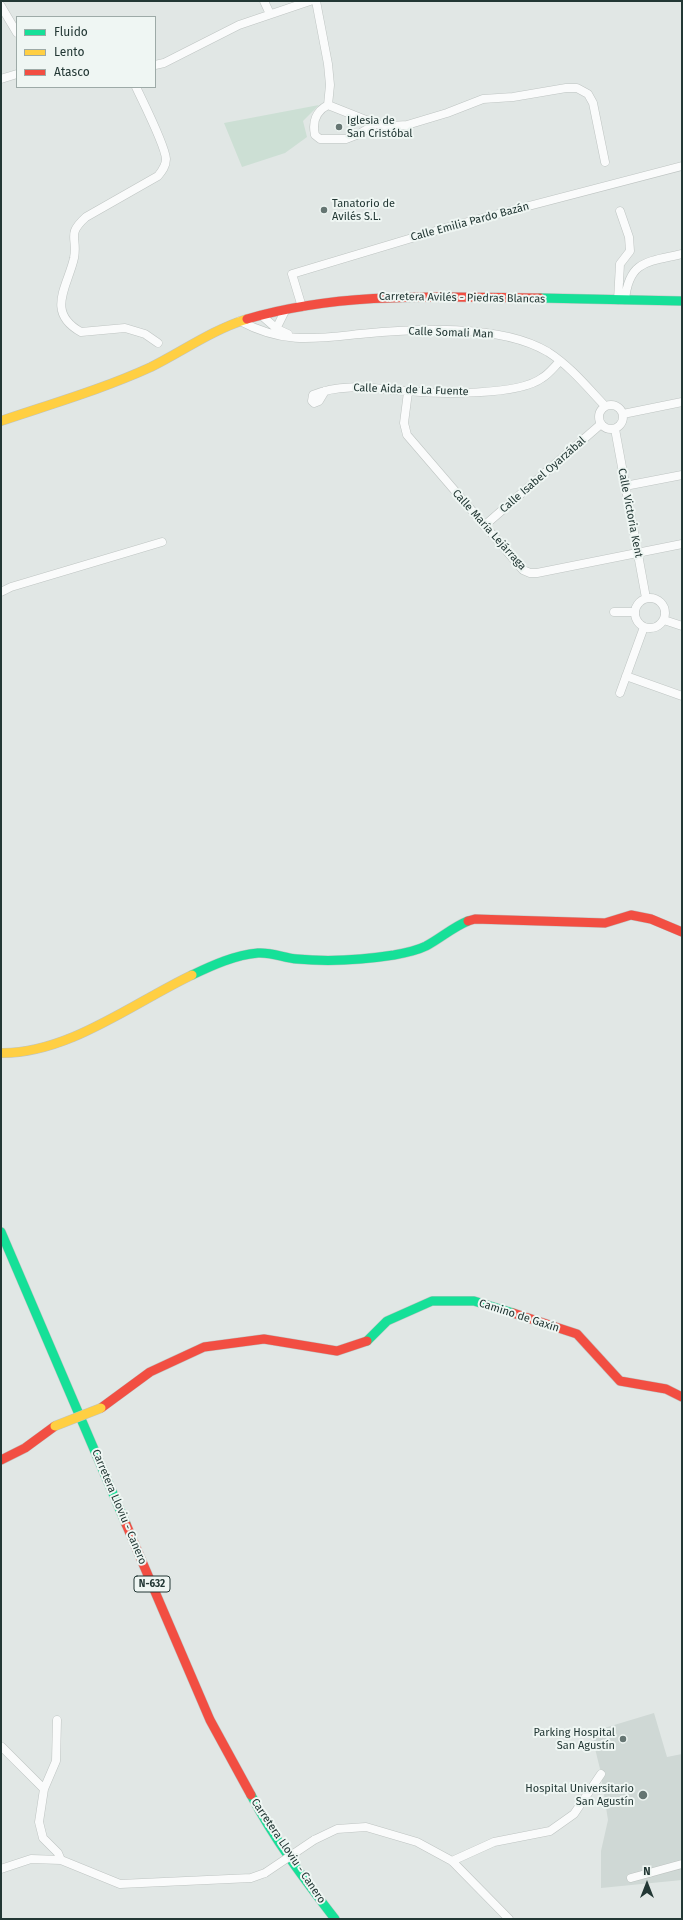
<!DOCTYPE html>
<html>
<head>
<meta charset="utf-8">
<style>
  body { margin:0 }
  #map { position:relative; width:683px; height:1920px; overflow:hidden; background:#e1e7e5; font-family:"Fira Sans",sans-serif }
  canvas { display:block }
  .frame { position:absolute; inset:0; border:2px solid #223734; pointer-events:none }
  .legend { position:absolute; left:16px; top:16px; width:140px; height:72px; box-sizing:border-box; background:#eff6f3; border:1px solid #9daaa7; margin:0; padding:5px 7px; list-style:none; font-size:12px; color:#223734 }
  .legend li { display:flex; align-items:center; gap:8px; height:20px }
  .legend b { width:20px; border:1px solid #9daaa7 }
  .north { position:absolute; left:627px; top:1864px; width:40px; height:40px; -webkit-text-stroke:3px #eff6f3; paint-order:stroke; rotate:0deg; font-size:11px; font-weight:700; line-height:16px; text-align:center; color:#223734 }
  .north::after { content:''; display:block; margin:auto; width:14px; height:18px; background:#223734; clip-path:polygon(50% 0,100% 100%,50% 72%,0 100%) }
</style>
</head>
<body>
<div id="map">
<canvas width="683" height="1920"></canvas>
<div class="frame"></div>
<ul class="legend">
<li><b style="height:5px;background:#16e098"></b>Fluido</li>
<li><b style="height:5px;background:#ffcf43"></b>Lento</li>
<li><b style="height:5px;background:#f24e42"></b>Atasco</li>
</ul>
<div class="north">N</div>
</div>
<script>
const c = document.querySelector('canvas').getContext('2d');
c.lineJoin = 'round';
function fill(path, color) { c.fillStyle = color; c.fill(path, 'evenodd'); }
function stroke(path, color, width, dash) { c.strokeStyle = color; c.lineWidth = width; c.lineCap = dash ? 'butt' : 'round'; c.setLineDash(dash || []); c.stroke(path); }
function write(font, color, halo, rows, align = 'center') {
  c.font = font + ' "Fira Sans",sans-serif'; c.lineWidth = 4; c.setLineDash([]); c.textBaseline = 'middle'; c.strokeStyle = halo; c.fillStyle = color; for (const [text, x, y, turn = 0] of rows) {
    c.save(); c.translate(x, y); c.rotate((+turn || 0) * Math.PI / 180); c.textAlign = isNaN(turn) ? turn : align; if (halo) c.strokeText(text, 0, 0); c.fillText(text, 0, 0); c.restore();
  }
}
const built = new Path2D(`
  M654,1713l13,44 15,-3v126l-81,8v-37l7,-31 -8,-51 -9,-37z`);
const green = new Path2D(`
  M319,105l-16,16 4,16 -22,16 -43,14 -18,-44z`);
const street = new Path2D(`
  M264,1l6,13
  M316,1l12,63 2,21 -2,20c-12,6 -16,17 -13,30l5,4h26l13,-5 17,-10 15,2 16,-1 40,-12 36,-14 30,-2 53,-9h11l11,6 5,9 12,59
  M1,6l16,27
  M155,65l9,-2 75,-38 71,-24
  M1,79l16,-5
  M136,87c7,15 29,58 30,72 0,7 -4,12 -8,17l-72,41c-20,18 -8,20 -12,41 -6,28 -29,54 7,74l44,-4 20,6 13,9
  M328,105l48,19
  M618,300l2,-36 10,-13 -1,-14 -9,-26
  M625,300c4,-40 23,-38 57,-46
  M302,307l-10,-33 160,-48 230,-60
  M261,315l16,14 11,5
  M240,321c43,23 73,18 120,13 55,-5 139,-11 188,18 22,14 39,35 57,54
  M274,333l11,-22
  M325,391l-6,10 -5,2 -2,-2 1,-6c30,-13 63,-6 94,-4 30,3 111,5 135,-13 7,-4 12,-11 18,-17
  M408,392l-4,31 3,12 116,135 7,3h7l145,-29
  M599 417a12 12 0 1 1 24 0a12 12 0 1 1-24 0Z
  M623,414l59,-12
  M615,429l31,169
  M625,486l57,-11
  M484,526l117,-102
  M1,592l10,-5 151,-45
  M635 613a15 15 0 1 1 30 0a15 15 0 1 1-30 0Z
  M614,612h21
  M664,620l18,6
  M626,676l56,20
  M620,693l24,-66
  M57,1720l-1,41 -12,28 -5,33 4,16 15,15 3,7
  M2,1747l42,42
  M314,1840l23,-11 29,-2 51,15 35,19 57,58
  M452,1861l42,-19 56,-11 24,-17 27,-40
  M1,1869l30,-10 30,1 59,24 131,-6 14,-5
  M631,1878l51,-14`);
const fast = new Path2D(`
  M540,298l142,3
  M192,975c21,-10 43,-20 66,-22 14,-1 26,5 39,6 33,3 65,1 97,-4 11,-2 22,-4 32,-9 15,-8 27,-19 42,-25
  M1,1232l125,292
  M367,1341l20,-20 45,-20h42l39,12
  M251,1795c23,44 53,84 84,124`);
const slow = new Path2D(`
  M1,421c50,-17 102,-32 150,-54 32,-16 61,-37 96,-48
  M1,1053c67,1 132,-50 191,-78`);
const jam = new Path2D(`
  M247,319c96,-28 194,-22 293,-21
  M468,921l7,-2 130,4 26,-8 20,4 31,13
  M513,1313l64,21 43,47 46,8 16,8
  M101,1408l49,-36 54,-25 60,-8 73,12 30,-10
  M1,1460l24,-12 30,-22
  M126,1524l84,196 41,75`);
const streetBridge = new Path2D(`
  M265,1873l49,-33`);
const slowBridge = new Path2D(`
  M55,1426l46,-18`);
const markers = [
  [339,127,4,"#657572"],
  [324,210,4,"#657572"],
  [623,1739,4,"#657572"],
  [643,1795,5,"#657572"]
];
const shields = [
  [152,1584,36]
];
const shieldNames = [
  ["N-632",152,1584]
];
const poiNames = [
  ["Iglesia de",347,121],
  ["San Cristóbal",347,134],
  ["Tanatorio de",332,204],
  ["Avilés S.L.",332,217],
  ["Parking Hospital",615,1733,"right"],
  ["San Agustín",615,1746,"right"],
  ["Hospital Universitario",634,1789,"right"],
  ["San Agustín",634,1802,"right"]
];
const streetNames = [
  ["Calle Emilia Pardo Bazán",470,222,-15],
  ["Carretera Avilés - Piedras Blancas",462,298,1],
  ["Calle Somali Man",451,333,2],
  ["Calle Aida de La Fuente",411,390,2],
  ["Calle Isabel Oyarzábal",543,475,-41],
  ["Calle Victoria Kent",630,513,79],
  ["Calle María Lejárraga",489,530,48],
  ["Camino de Gaxín",519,1316,18],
  ["Carretera Lloviu - Canero",119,1507,67],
  ["Carretera Lloviu - Canero",288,1851,56]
];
fill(built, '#cfd8d5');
fill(green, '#ccdfd4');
stroke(street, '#bec4c2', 9);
stroke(fast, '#bec4c2', 10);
stroke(slow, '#bec4c2', 10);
stroke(jam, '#bec4c2', 10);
stroke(street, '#fafbfb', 8);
stroke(fast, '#16e098', 9);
stroke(slow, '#ffcf43', 9);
stroke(jam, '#f24e42', 9);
stroke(streetBridge, '#bec4c2', 9, []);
stroke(slowBridge, '#bec4c2', 10, []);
stroke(streetBridge, '#fafbfb', 8);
stroke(slowBridge, '#ffcf43', 9);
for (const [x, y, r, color] of markers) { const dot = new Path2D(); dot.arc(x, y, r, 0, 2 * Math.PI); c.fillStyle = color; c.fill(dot); stroke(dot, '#eff6f3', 1.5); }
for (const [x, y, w] of shields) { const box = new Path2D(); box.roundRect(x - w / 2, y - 8, w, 16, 3); c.fillStyle = '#eff6f3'; c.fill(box); stroke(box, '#223734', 1); }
write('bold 10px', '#223734', null, shieldNames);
write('11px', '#223734', '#eff6f3', poiNames, 'left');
write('11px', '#223734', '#eff6f3', streetNames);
</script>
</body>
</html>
